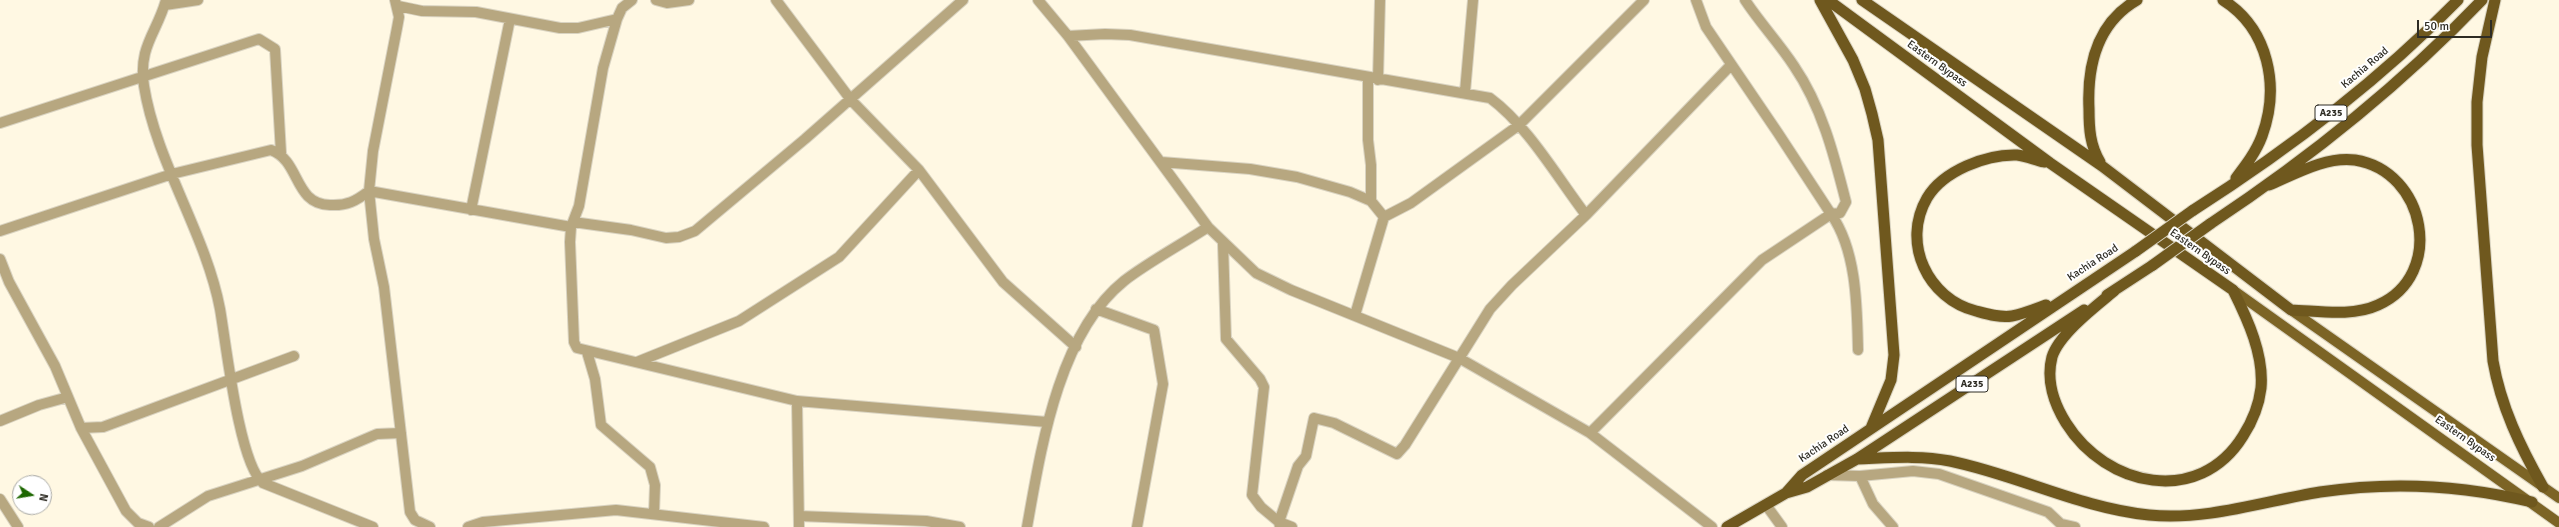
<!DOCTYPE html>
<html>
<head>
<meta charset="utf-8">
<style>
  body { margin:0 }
  #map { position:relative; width:2559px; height:527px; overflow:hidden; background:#fff8e3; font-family:Signika,sans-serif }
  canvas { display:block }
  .north { position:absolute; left:12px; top:475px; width:40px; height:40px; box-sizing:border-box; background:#fff; border:1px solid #ababa7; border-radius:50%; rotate:102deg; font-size:11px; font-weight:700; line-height:16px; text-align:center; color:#2e2c24 }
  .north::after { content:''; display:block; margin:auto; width:14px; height:18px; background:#1d6701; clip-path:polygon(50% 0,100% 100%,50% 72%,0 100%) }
  .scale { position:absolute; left:2417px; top:20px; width:75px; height:18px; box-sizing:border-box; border:2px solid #2e2c24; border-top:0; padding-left:5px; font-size:12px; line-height:14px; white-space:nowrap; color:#2e2c24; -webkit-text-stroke:3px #fff; paint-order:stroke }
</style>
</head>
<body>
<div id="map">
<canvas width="2559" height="527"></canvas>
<div class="north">N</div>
<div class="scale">50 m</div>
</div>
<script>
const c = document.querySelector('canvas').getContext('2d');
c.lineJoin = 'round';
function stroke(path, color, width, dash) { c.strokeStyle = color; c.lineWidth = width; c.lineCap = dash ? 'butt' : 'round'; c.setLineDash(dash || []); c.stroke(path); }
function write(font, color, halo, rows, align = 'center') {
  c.font = font + ' Signika,sans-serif'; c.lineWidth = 4; c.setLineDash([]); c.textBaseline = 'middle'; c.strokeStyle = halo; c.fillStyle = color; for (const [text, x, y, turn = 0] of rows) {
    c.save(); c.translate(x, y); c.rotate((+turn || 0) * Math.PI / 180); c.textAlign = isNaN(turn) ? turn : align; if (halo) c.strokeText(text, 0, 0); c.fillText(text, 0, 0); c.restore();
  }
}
const minor = new Path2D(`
  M166,0c-9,33 -28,46 -22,86 12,76 62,148 76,223 6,34 19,155 43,174l110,44
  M395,0l4,17 -2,11 -24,123 -4,40 5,48 10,48 26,225 5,8 15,7
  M632,0l-10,8 -5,11 -14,49 -24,138 -8,21 -1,15 4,100 3,6 220,53 250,21
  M656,0l11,3 22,-3
  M776,0l75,100 68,70 84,112 73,65
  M1038,0l30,36 140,191 48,46 35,17 168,68 131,75 122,94
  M1696,0l10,27 72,106 53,81 9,-1 6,-11c-12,-47 -24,-95 -52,-136 -15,-23 -34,-43 -49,-66
  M165,5l33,-5
  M398,6l24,5 54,1 84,16h18l39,-9
  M1068,36l37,-2 25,1 360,63c38,28 67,79 96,117
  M1368,78v62l3,25v36
  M1378,80l2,-80
  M1465,92l8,-92
  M0,123l259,-84 16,10 6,104
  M1161,162l89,7 47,8 53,15 21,9 13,16
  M471,210l39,-191
  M573,222l58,8 35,8 13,-1 16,-6 110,-92 158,-139
  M0,231l172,-57 99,-24c30,11 22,54 59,55 17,1 26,-4 39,-14l202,36
  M1223,244l3,95 34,40 4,8 -12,108 9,12 18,15 1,5
  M0,259l9,23 46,84 26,62 45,83 12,12 11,4
  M1096,309l58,21 9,54 -26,143
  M1355,315l29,-98 27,-14 108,-78 125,-125
  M587,352l8,27 6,46 49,42 5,18 -1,29
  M637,362l102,-41 100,-64 80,-87
  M797,401l2,126
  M0,421l39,-16 29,-8
  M81,428l22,-1 19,-7 172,-64
  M1590,433l172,-173 69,-46c26,37 26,93 27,136
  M1827,475l33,1 53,-5 26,3 109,38 16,15
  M1860,476l13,28 20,23
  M0,499l18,28
  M1766,505l16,22
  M799,516l127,5 34,6
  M2062,524l13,3
  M159,527l49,-31 94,-30 75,-32 24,-1
  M468,527l15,-5 133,-12 148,17
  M1027,527c14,-78 31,-193 97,-246 23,-18 58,-37 84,-54
  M1292,527l-13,-5 19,-56 8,-10 8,-38 20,5 63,31 8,-9 85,-136 22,-24 74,-70 144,-149`);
const primary = new Path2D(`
  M2233,290l326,233
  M2291,310l268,188`);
const trunk = new Path2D(`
  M1820,0l33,60 12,29 7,25 6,26 16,215 -3,25 -20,48
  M1828,0l222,163 183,127c15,30 31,65 28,98 -2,17 -9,34 -18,48 -44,71 -137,51 -177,-13 -12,-19 -20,-43 -14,-66 7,-23 44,-51 62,-66
  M1862,0l240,166 189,144c28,1 61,7 87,-5 68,-30 48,-134 -23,-145 -29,-4 -60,14 -86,25
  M2223,0c46,29 57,87 39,136 -6,16 -16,29 -26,42
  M2495,0l-13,57 -5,45v43l16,216c8,46 27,85 50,126
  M2044,162c-9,-2 -18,-6 -27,-7 -31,-1 -74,16 -90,43 -26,45 1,101 49,113 11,3 24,7 36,5 11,-2 23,-7 34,-11
  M2100,162c-10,-17 -11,-33 -11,-53 -2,-43 8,-86 48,-109
  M2192,211c96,-61 187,-130 266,-211
  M2210,224c98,-65 191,-139 272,-224
  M2107,295l46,-30
  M1857,459c31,-1 62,-4 93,2 68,14 130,47 199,54 57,6 116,-14 171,-23 72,-11 142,-7 212,10
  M1786,493l21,-6 50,-28 227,-149
  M1727,527l59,-34 16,-18 334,-224`);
const trunkBridge = new Path2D(`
  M2136,251l56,-40
  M2153,265l57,-41`);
const shields = [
  [2331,113,32],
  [1972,384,32]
];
const shieldNames = [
  ["A235",2331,113],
  ["A235",1972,384]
];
const streetNames = [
  ["Eastern Bypass",1937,64,36],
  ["Kachia Road",2365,68,-40],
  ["Eastern Bypass",2200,252,35],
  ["Kachia Road",2093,263,-33],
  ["Eastern Bypass",2465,439,35],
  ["Kachia Road",1824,444,-34]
];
stroke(minor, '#d9d3c1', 12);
stroke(primary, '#d9d3c1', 12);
stroke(trunk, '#d9d3c1', 13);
stroke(minor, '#b7a780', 10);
stroke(primary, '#7c6425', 10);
stroke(trunk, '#6f581e', 11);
stroke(trunkBridge, '#d9d3c1', 13, []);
stroke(trunkBridge, '#6f581e', 11);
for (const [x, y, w] of shields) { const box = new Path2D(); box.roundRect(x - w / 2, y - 8, w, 16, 3); c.fillStyle = '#fff'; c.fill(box); stroke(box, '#2e2c24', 1); }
write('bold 10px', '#2e2c24', null, shieldNames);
write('11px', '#2e2c24', '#fff', streetNames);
</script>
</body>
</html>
